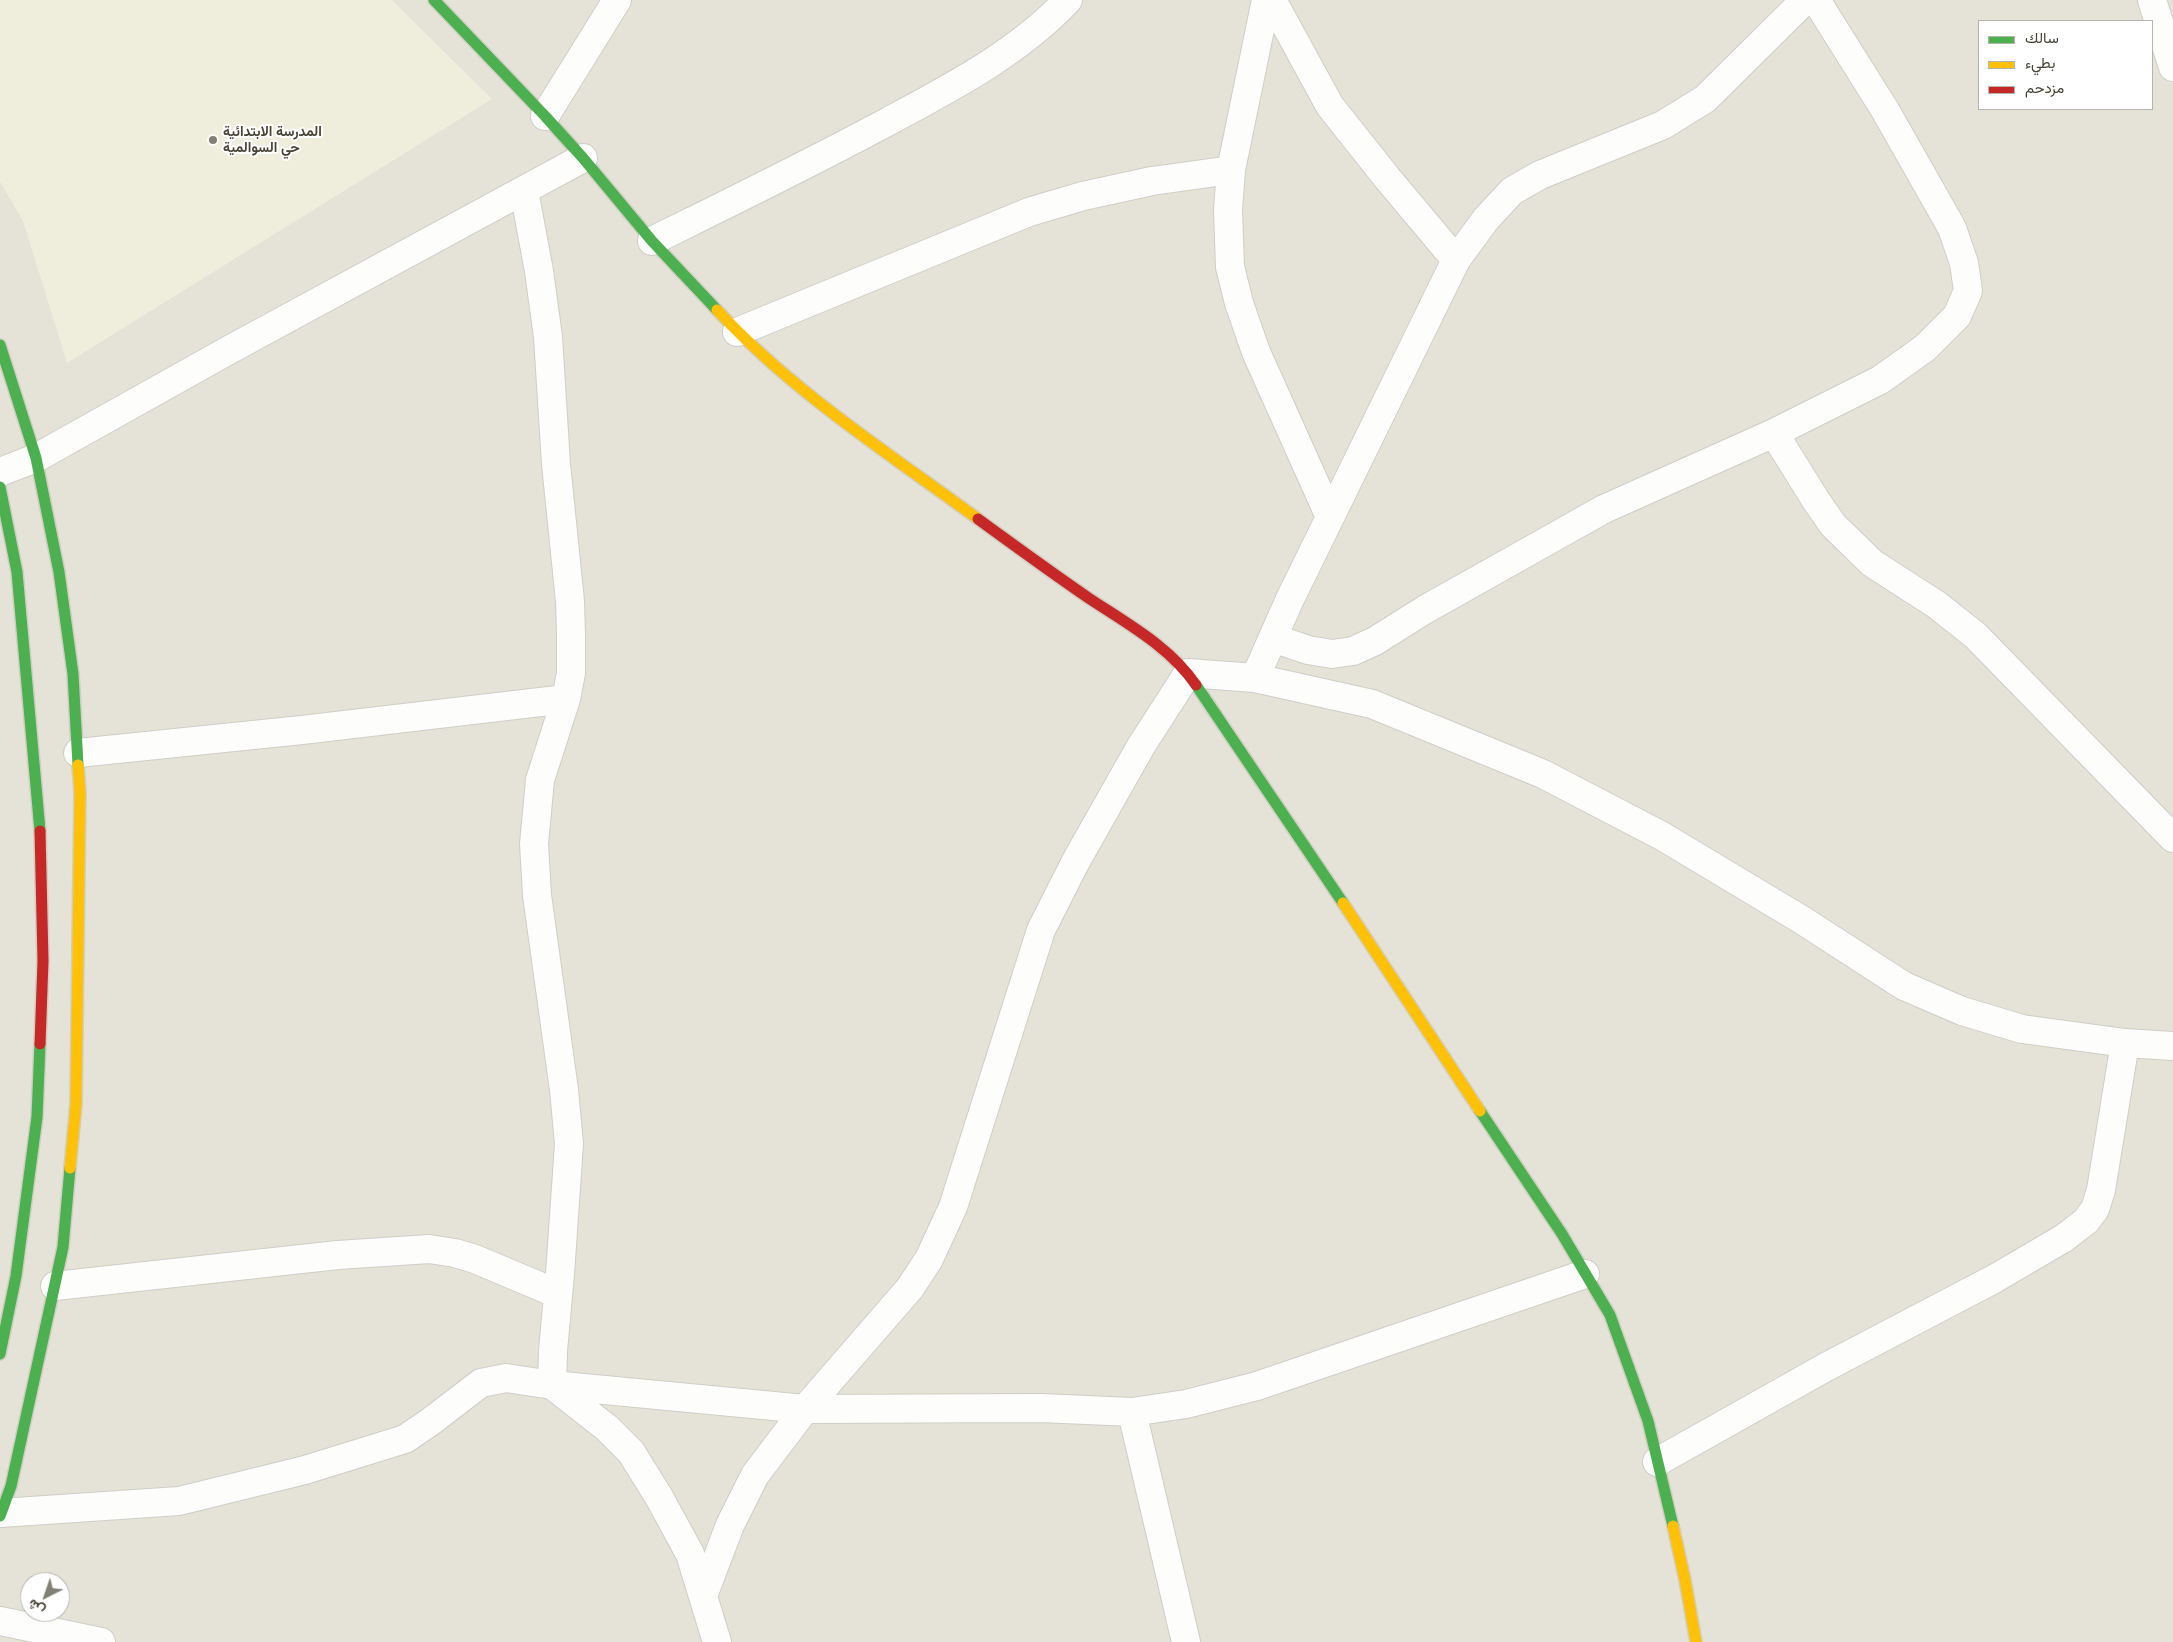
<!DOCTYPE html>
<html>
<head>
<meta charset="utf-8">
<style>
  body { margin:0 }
  #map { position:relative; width:2173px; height:1642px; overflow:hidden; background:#f0f0ea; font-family:"PT Sans",Vazirmatn,sans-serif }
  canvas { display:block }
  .legend { position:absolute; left:1978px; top:20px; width:175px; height:90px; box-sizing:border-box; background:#fff; border:1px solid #b5b4ae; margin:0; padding:6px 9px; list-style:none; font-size:15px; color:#474335 }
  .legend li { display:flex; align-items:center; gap:10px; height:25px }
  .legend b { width:25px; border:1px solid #b5b4ae }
  .north { position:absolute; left:20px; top:1572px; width:50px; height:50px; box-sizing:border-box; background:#fff; border:1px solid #b5b4ae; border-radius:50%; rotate:221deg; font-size:14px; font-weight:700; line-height:20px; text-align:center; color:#474335 }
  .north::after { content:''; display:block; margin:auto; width:18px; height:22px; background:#828074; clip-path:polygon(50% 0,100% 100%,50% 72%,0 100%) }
</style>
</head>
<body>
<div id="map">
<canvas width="2173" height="1642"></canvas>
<ul class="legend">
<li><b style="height:6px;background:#4caf50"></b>سالك</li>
<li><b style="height:6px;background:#ffc107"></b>بطيء</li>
<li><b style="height:6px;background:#c62828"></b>مزدحم</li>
</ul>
<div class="north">ش</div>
</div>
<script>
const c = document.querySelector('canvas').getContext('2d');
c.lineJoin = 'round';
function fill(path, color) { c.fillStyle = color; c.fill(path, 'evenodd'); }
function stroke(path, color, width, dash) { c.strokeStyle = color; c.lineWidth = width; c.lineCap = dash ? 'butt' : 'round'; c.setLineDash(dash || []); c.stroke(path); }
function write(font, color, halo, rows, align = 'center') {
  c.font = font + ' "PT Sans",Vazirmatn,sans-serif'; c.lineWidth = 4; c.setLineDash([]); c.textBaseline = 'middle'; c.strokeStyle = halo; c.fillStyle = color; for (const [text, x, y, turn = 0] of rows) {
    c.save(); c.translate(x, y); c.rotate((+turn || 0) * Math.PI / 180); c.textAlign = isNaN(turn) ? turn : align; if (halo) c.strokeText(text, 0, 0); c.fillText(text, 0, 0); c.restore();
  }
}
const residential = new Path2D(`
  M0,0h2173v1642h-2173zM1979,21h173v88h-173zM30,1582h30v30h-30z`);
const education = new Path2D(`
  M0,0h392l100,99 -425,264 -44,-142 -23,-39z`);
const street = new Path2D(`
  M1266,0l-35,170 -3,40 2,57 9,36 17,49 74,165
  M1272,0l58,106 58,73 68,81
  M1816,0l69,110 67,118 12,35 4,28 -11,25 -32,32 -45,32 -106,53 41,66 18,26 39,38 65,42 39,31 197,202
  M2152,0l21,67
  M545,116l72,-116
  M524,191l15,80 9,66 8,127 14,137 1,34v38l-5,26 -26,81 -6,64 3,51 27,195 5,54 -9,130 -7,77 -1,34
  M652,241c79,-39 159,-78 237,-120 63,-34 129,-68 179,-121
  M737,332l292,-120 54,-16 69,-15 79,-11
  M0,472l36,-14 193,-108 354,-192
  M1273,638l35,12 24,4 21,-3 22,-10 51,-32 178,-100 170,-76
  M1255,678l35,-79 166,-339 30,-41 26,-28 28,-16 123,-50 42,-26 100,-99
  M78,753l224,-23 264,-31
  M55,1286l283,-31 91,-6 26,4 20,6 83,35
  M552,1385l55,43 24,24 28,45 31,57 27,88
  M1132,1412l54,230
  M1657,1462l169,-95 168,-88 70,-41 22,-17 9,-12 6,-19 24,-147
  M1,1513l178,-12 126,-31 100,-31 25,-17 51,-39 25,-5 46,7 253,24 236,-1 91,4 54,-8 71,-18 328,-112
  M703,1596l27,-71 25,-50 50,-66 105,-121 19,-29 24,-52 88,-277 35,-69 65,-115 47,-73 67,5 117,26 171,70 119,62 140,84 102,66 58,25 60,18 103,14 48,3
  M0,1621l101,21`);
const fast = new Path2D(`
  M434,0l111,116 38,42 69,83 65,69
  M0,345l36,113 23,114 14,102 5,91
  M0,487l17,85 23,259
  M1196,685l147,218
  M1480,1111l82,123 48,81 38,106 25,105
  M0,1354l16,-78 21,-159 3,-73
  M0,1516l11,-30 52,-239 7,-79`);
const slow = new Path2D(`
  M717,310c76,82 171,143 261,209
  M1343,903l137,208
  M70,1168l6,-64 4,-312 -2,-27
  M1673,1526l12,54 11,62`);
const jam = new Path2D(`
  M978,519c37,27 74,54 112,80 38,25 80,48 106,86
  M40,831l3,130 -3,83`);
const markers = [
  [213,140,5,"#828074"]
];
const poiNames = [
  ["المدرسة الابتدائية",223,132],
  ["حي السوالمية",223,148]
];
fill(residential, '#e5e3d7');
fill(education, '#efeddc');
stroke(street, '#cfcec7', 30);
stroke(fast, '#d0cec0', 14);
stroke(slow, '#d0cec0', 14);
stroke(jam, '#d0cec0', 14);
stroke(street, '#fdfdfc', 28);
stroke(fast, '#4caf50', 11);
stroke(slow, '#ffc107', 11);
stroke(jam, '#c62828', 11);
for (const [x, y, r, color] of markers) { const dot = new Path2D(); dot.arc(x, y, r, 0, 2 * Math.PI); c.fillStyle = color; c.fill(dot); stroke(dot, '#fff', 2); }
write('bold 14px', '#474335', '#fff', poiNames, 'left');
</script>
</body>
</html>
